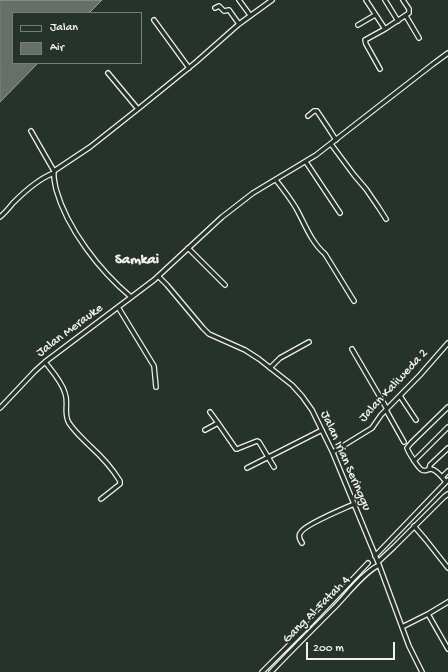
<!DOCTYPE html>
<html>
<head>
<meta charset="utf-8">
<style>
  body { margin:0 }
  #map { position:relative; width:448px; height:672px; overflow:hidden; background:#26332d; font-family:"Gochi Hand",sans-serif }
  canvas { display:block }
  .legend { position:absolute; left:12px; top:12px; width:130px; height:52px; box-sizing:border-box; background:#26332d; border:1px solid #787f78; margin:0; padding:5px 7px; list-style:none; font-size:12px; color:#f4f1e8 }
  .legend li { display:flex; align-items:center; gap:8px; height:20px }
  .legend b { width:20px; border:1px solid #787f78 }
  .scale { position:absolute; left:306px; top:642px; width:89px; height:18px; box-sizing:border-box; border:2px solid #f4f1e8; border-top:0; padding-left:5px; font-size:12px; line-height:14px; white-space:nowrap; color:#f4f1e8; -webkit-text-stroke:3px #26332d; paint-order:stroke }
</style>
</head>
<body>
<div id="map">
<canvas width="448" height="672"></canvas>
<ul class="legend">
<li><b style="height:5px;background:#26332d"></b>Jalan</li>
<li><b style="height:11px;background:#676f68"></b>Air</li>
</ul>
<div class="scale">200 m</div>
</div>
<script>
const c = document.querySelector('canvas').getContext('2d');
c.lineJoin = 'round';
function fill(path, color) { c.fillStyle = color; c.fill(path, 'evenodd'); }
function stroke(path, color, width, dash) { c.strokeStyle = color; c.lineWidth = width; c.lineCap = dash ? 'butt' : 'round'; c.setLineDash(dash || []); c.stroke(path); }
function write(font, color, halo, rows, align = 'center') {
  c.font = font + ' "Gochi Hand",sans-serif'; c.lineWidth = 3.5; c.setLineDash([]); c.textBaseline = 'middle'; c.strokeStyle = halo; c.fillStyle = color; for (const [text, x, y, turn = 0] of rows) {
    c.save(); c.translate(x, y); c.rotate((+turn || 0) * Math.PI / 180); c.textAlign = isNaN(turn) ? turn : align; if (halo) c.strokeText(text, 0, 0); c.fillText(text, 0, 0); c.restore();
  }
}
const water = new Path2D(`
  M0,0h102l-13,13h-76v50h25l-38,39z`);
const minor = new Path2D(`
  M239,0l11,15
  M366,0l19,29
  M385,0l13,21
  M215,8l4,-2 5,5 5,-1 10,14
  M406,16l13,22
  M154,20l35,48
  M358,25l17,-10
  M380,69l-14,-25 -1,-4 20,-11 24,-16v-4l-6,-9
  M108,73l30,36
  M308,116l6,-5h3l12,18 7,11
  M31,131l23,40c-1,6 1,12 2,18 11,40 44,82 75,108
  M331,144l23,31 12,14 13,19 7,11
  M306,162l34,51
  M54,171l36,-24 48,-38 58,-47 43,-38 33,-24
  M276,180c7,9 14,18 20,28 9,16 15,34 29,46l29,47
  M0,217c5,-4 9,-9 13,-14 10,-10 27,-25 41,-30
  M188,248l37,37
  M158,276l9,9 36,43 6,6 36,16 14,9 33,26 10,11 10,14 21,43 45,109 31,84 13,26
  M118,307l36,59 2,21
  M352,349l35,60
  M45,362c7,9 17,20 20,31 4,10 -2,20 4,30 6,9 13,15 21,23 11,10 22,22 30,35v3l-19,15
  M270,368l10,-10 29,-16
  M400,396l16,24
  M0,408l35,-37 10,-9 109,-82 68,-63 31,-24 63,-38 117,-91 15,-11
  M386,410l18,32
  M210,412l8,11
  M205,430l13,-7 18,26h1l20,-8 2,1 15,25
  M333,452l39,-24 9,-13 39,-40 28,-32
  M414,461l34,-34
  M247,468l75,-38
  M429,469l1,-4 18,-17
  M442,477l6,-6
  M446,482c-3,-4 -9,-12 -15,-13 -3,0 -6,3 -9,1 -4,-2 -13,-17 -15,-22l4,-5 37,-36
  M414,526l12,14 22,28
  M302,543c-2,-3 -4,-8 -1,-11 5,-8 42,-23 53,-28
  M375,556l73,-76
  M378,562l16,-15 50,-50 4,-3
  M428,614l20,35
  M402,627l26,-13 20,-12
  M262,672l46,-46 60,-63
  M271,672c21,-22 42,-43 63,-64 12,-12 30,-36 45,-43`);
const streetNames = [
  ["Jalan Merauke",70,331,-37],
  ["Jalan Kaliweda 2",394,386,-47],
  ["Jalan Irian Seringgu",345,461,66],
  ["Gang Al-Fatah 4",317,610,-45]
];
const quarterNames = [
  ["Samkai",137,261]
];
fill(water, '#676f68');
stroke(water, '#9fa39b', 1);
stroke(minor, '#f4f1e8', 6);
stroke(minor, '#26332d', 3.5);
write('13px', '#f4f1e8', '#26332d', streetNames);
write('bold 15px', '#f4f1e8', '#26332d', quarterNames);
</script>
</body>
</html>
